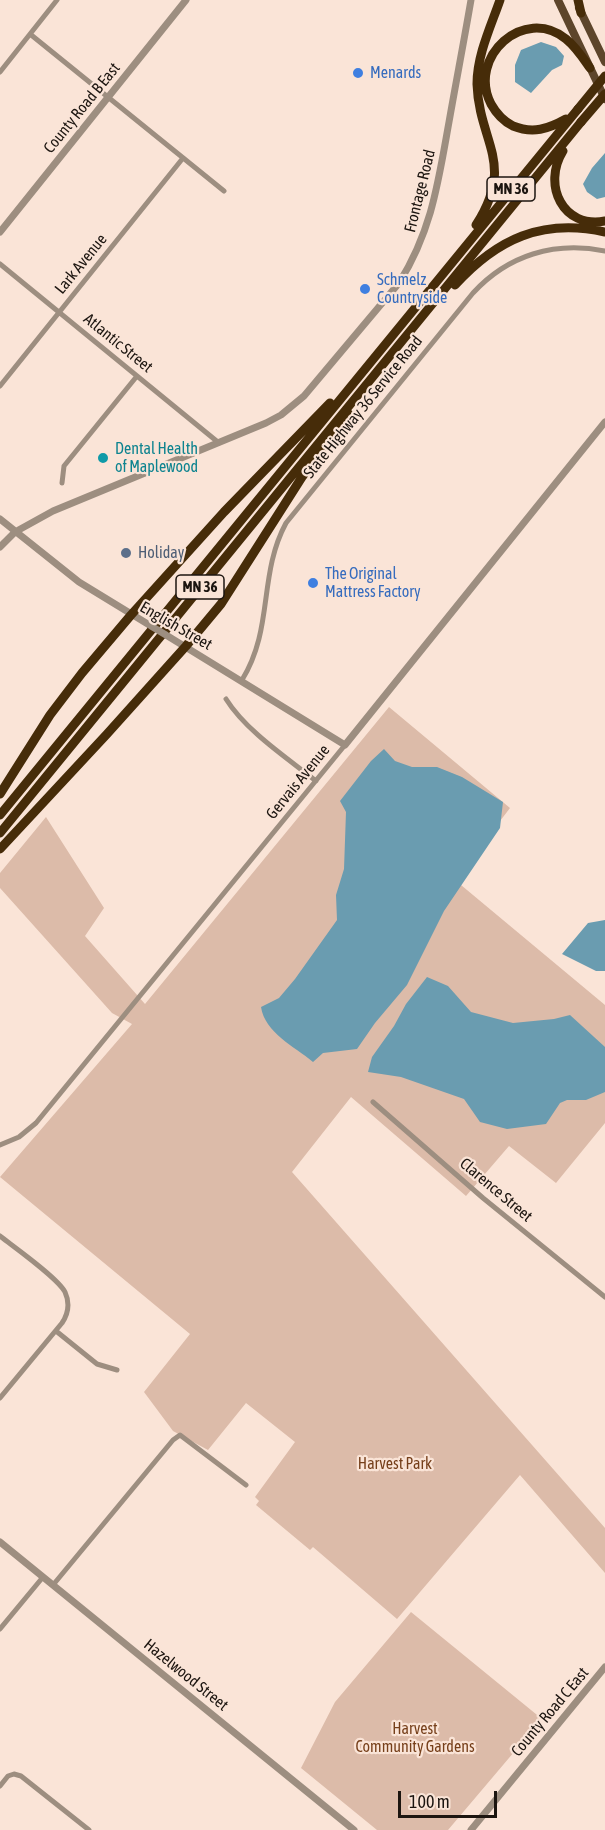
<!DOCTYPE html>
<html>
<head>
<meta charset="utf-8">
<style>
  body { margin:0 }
  #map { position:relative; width:605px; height:1830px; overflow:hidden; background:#fae4d7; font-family:"Asap Condensed",sans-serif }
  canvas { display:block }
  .scale { position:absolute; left:398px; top:1791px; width:99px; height:27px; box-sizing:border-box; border:3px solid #1c1510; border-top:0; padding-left:8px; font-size:18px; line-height:21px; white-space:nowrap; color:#1c1510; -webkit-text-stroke:4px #fae4d7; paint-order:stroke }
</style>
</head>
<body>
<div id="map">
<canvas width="605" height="1830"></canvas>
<div class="scale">100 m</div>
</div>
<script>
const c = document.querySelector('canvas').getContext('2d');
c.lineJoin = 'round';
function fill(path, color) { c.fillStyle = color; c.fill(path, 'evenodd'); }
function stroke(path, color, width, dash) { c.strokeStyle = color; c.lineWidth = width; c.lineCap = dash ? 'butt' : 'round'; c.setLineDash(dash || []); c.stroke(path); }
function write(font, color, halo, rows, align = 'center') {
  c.font = font + ' "Asap Condensed",sans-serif'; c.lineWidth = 4.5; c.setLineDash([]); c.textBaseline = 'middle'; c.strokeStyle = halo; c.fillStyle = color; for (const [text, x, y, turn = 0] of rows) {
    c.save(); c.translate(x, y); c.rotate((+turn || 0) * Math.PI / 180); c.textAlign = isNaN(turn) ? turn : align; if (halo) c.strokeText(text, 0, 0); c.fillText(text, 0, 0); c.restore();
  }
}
const green = new Path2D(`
  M389,707l121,101 -55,72 150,125v118l-49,60 -47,-37 -43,50 -115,-99 -59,75 313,356v45l-85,-98 -123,144 -84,-72 -3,3 -54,-45 3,-4 -4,-4 40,-55 -49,-39 -38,47 -35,-19 -29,-39 46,-58 -190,-157 132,-153 -20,-11 -112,-125v-15l46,-56 58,91 -19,28 60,68z
  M411,1612l131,107 -94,111h-71l-76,-62 34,-66z`);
const water = new Path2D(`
  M541,42l15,5 8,9 -2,9 -10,5 -21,23 -16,-11v-17l6,-15z
  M605,153v44l-8,2 -10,-7 -4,-8 9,-16z
  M384,749l11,12 17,6h25l25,10 41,25 -3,26 -56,83 -37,74 -32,38 -18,26 -34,4 -10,9c-19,-16 -48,-29 -52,-55l18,-9 16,-19 42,-59 -1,-25 8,-26 2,-57 -6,-11 31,-40z
  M605,920v51h-9l-34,-17 26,-31z
  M427,977l21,9 23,26 42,11 41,-4 16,-4 35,32v45l-19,8h-19l-7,3 -14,21 -39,5 -27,-7 -16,-23 -63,-22 -33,-5 4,-15 22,-31 12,-22z`);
const minor = new Path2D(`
  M30,34l194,157
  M0,72l57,-72
  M0,264l219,179
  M0,386l183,-228
  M62,483l2,-17 73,-90
  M242,680c32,-52 16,-105 44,-157l187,-230c35,-38 81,-52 132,-42
  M226,699c20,32 61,59 90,82
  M373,1102l110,96 122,99
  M0,1145l19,-8 17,-14 309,-378
  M0,1236c14,11 58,42 65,56 5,11 3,22 -3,31l-62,75
  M56,1331l41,33 20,6
  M53,1585l120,-145 7,-5 66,50
  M0,1629l43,-52
  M0,1786l8,-10 6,-2 7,2 68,54`);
const tertiary = new Path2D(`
  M0,232l186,-232
  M0,519l79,63 72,44
  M0,547l15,-15 38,-21 213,-88 15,-8 23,-19 95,-113c33,-53 39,-100 50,-161 7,-40 15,-81 22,-122
  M166,635l179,110 260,-323
  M0,1542l354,288
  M471,1830l134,-163`);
const primary = new Path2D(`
  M558,0l47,99
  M579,8l26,54`);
const motorway = new Path2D(`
  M578,0l3,13
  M566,119c-18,10 -33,15 -53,7 -10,-5 -17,-13 -22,-22 -24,-47 33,-99 75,-65 10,8 17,19 24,29
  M563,151c-21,34 0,78 42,70
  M476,225c40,-62 3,-82 1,-141 0,-29 14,-58 23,-84
  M455,285c42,-46 87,-67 150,-53
  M0,794l50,-79 32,-42 49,-58 93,-103 106,-109
  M0,815l578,-706
  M0,833l581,-711
  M0,849l107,-115 79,-88 35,-42 81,-127 47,-63`);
const tertiaryBridge = new Path2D(`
  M151,626l15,9`);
const motorwayBridge = new Path2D(`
  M578,109l27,-33
  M581,122l24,-28`);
const markers = [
  [358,73,6,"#3f7fe0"],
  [365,289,6,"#3f7fe0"],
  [103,458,6,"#0f9aa8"],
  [126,553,6,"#5c6f8a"],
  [313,583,6,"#3f7fe0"]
];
const shields = [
  [511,189,48],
  [200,587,48]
];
const shieldNames = [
  ["MN 36",511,189],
  ["MN 36",200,587]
];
const shopNames = [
  ["Menards",370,73],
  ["Schmelz",377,280],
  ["Countryside",377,298],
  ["The Original",325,574],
  ["Mattress Factory",325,592]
];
const streetNames = [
  ["County Road B East",82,108,-51],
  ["Frontage Road",420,191,-76],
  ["Lark Avenue",81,264,-51],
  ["Atlantic Street",118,343,39],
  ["State Highway 36 Service Road",363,407,-51],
  ["English Street",176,626,30],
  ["Gervais Avenue",298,782,-51],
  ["Clarence Street",496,1190,40],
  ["Hazelwood Street",186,1675,39],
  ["County Road C East",550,1712,-50]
];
const cultureNames = [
  ["Dental Health",115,449],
  ["of Maplewood",115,467]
];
const serviceNames = [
  ["Holiday",138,553]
];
const parkNames = [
  ["Harvest Park",395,1464],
  ["Harvest",415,1729],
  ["Community Gardens",415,1747]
];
fill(green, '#dcbba9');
fill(water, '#6a9cb0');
stroke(minor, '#9d8e80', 5);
stroke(tertiary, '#9d8e80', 7);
stroke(primary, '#5d452b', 8);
stroke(motorway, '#462c09', 9);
stroke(tertiaryBridge, '#9d8e80', 7);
stroke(motorwayBridge, '#462c09', 9);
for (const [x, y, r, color] of markers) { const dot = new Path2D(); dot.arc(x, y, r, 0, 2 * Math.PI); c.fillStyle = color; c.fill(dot); stroke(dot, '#fae4d7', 2); }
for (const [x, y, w] of shields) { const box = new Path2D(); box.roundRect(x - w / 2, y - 12, w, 24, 4.5); c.fillStyle = '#fae4d7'; c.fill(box); stroke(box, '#1c1510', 1.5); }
write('bold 15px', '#1c1510', null, shieldNames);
write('16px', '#366cbe', '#fae4d7', shopNames, 'left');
write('16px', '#1c1510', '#fae4d7', streetNames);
write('16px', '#0d838f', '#fae4d7', cultureNames, 'left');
write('16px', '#4e5e75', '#fae4d7', serviceNames, 'left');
write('16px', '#763f1a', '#fae4d7', parkNames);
</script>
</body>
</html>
